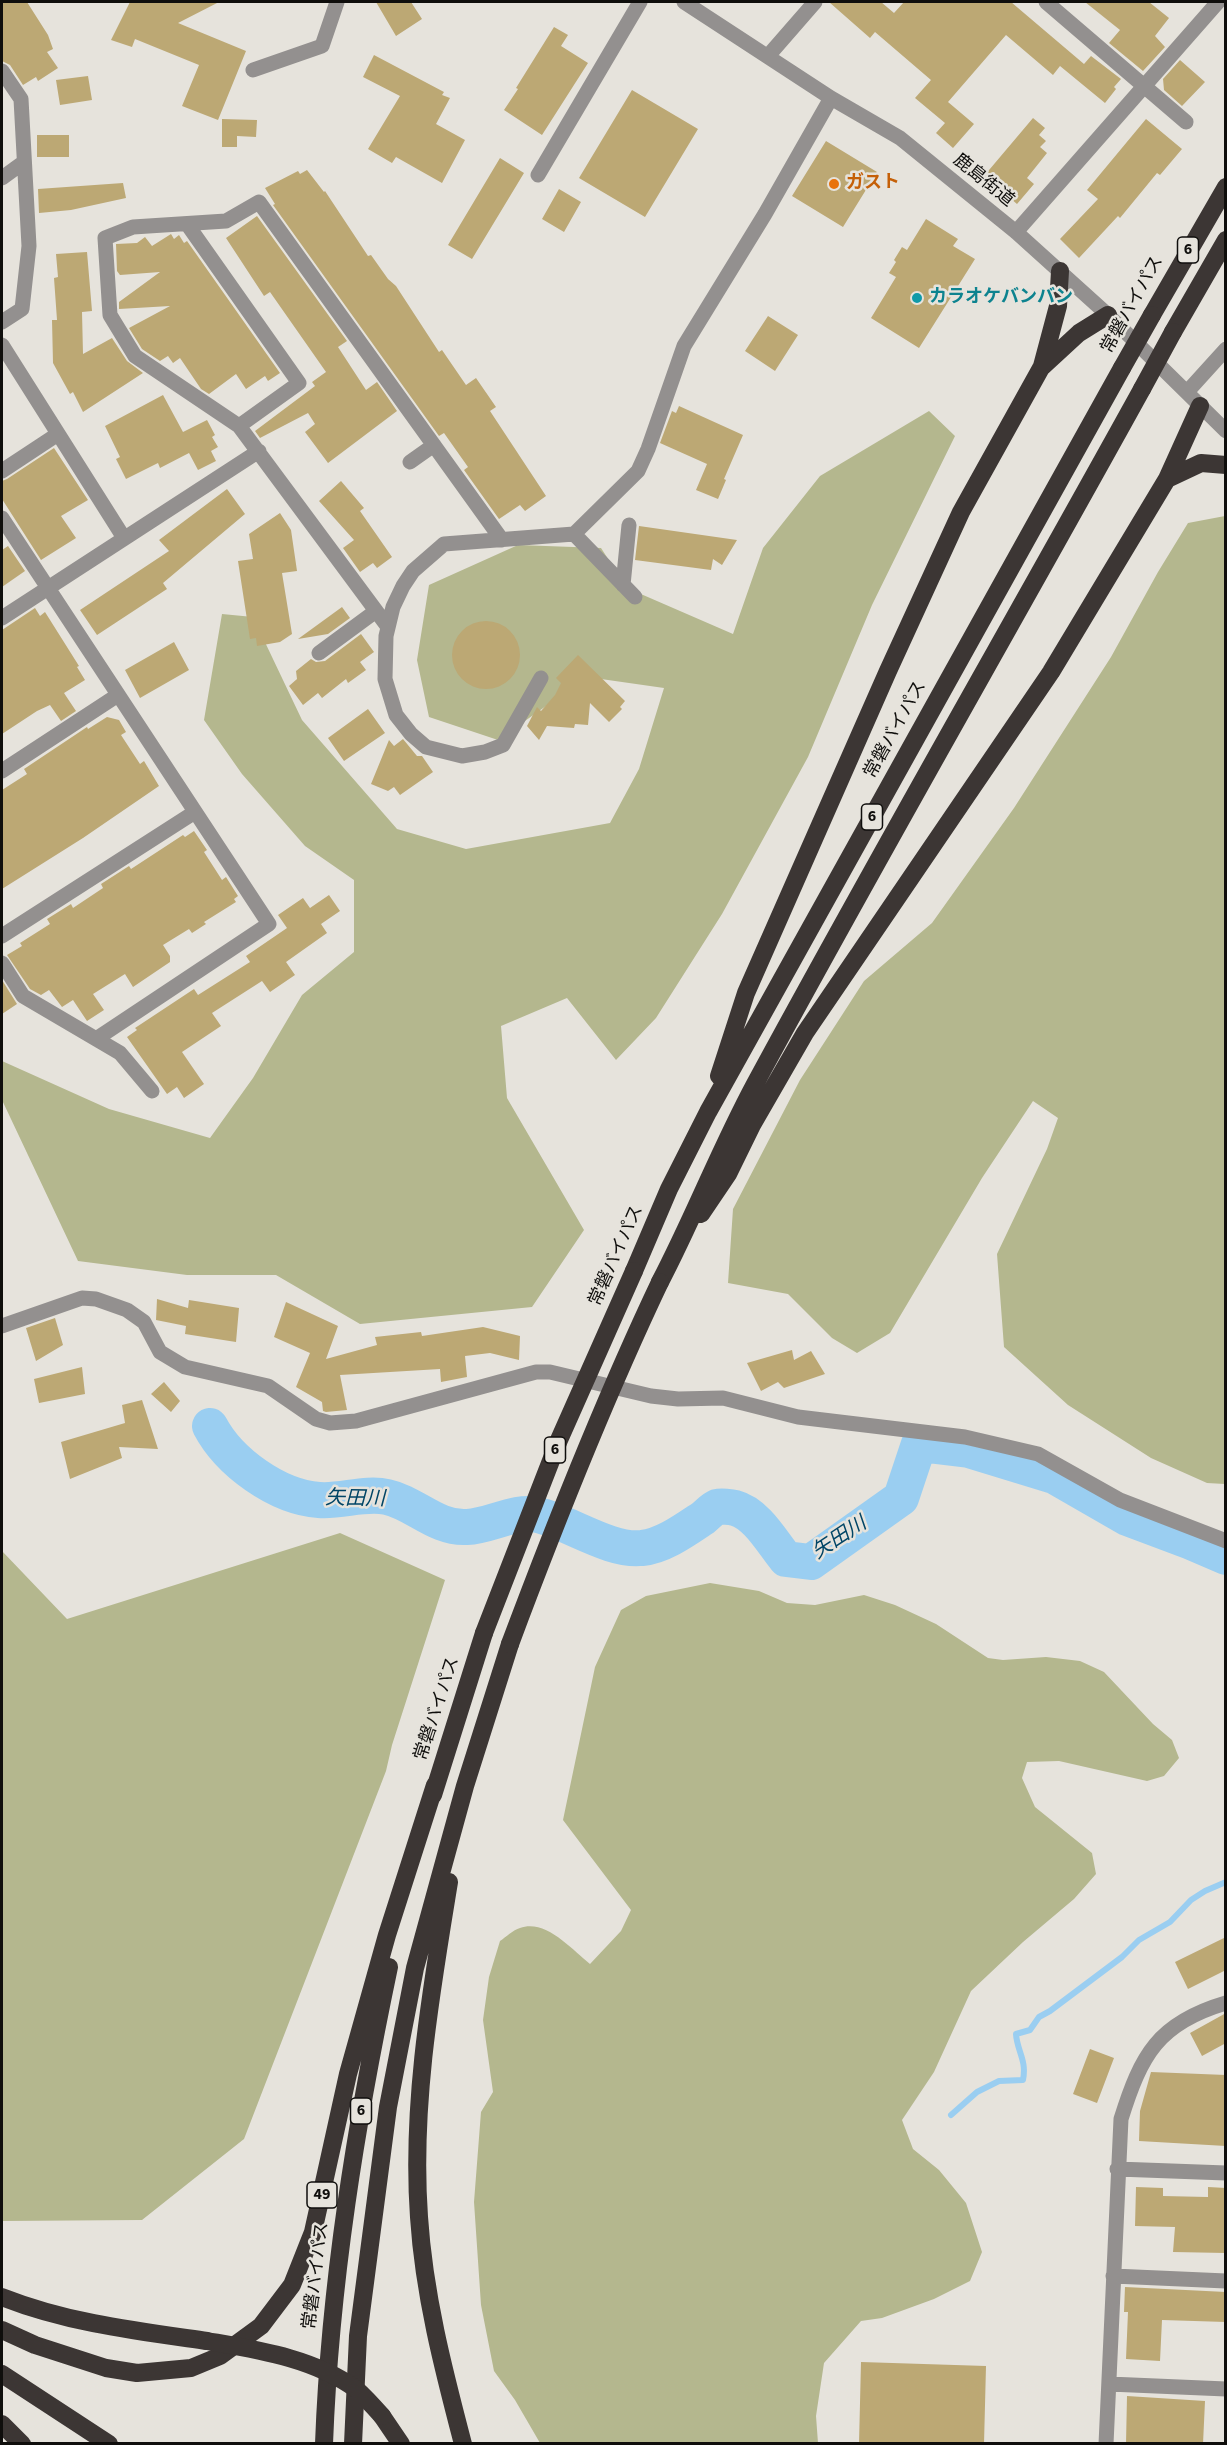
<!DOCTYPE html>
<html>
<head>
<meta charset="utf-8">
<style>
  body { margin:0 }
  #map { position:relative; width:1227px; height:2445px; overflow:hidden; background:#e6e3dc; font-family:"Source Sans 3",sans-serif }
  canvas { display:block }
  .frame { position:absolute; inset:0; border:3px solid #0f0e0c; pointer-events:none }
</style>
</head>
<body>
<div id="map">
<canvas width="1227" height="2445"></canvas>
<div class="frame"></div>
</div>
<script>
const c = document.querySelector('canvas').getContext('2d');
c.lineJoin = 'round';
function fill(path, color) { c.fillStyle = color; c.fill(path, 'evenodd'); }
function stroke(path, color, width, dash) { c.strokeStyle = color; c.lineWidth = width; c.lineCap = dash ? 'butt' : 'round'; c.setLineDash(dash || []); c.stroke(path); }
function write(font, color, halo, rows, align = 'center') {
  c.font = font + ' "Source Sans 3","Noto Sans JP",sans-serif'; c.lineWidth = 5; c.setLineDash([]); c.textBaseline = 'middle'; c.strokeStyle = halo; c.fillStyle = color; for (const [text, x, y, turn = 0] of rows) {
    c.save(); c.translate(x, y); c.rotate((+turn || 0) * Math.PI / 180); c.textAlign = isNaN(turn) ? turn : align; if (halo) c.strokeText(text, 0, 0); c.fillText(text, 0, 0); c.restore();
  }
}
const green = new Path2D(`
  M929,411l26,25 -83,169 -64,152 -86,157 -66,104 -40,42 -49,-62 -66,28 6,72 77,132 -52,77 -172,17 -84,-49h-89l-109,-14 -76,-161v-39l107,48 101,29 43,-60 49,-83 52,-43v-72l-49,-34 -63,-72 -38,-54 18,-106 31,3 49,103 95,109 69,20 144,-26 29,-54 25,-81 -77,-11 -89,63 -69,-23 -12,-57 12,-75 89,-40 83,3 26,40 106,46 30,-86 57,-72z
  M1225,516l1,968h-1l-18,-1 -56,-25 -83,-53 -64,-58 -7,-93 50,-105 11,-31 -25,-17 -51,77 -92,155 -33,20 -25,-15 -44,-44 -60,-11 5,-74 67,-129 64,-99 68,-58 82,-115 97,-151 47,-85 30,-49z
  M340,1533l105,47 -53,165 -6,26 -142,368 -102,81 -140,1v-670l65,68z
  M710,1583l49,8 28,12 28,2 49,-10 31,10 41,19 52,34 15,2 43,-3 34,4 24,11 49,52 19,16 7,18 -15,18 -17,5 -88,-20 -32,1 -5,16 13,29 57,46 4,21 -22,25 -51,43 -52,49 -37,81 -32,48 11,29 26,21 27,33 16,49 -12,29 -36,18 -52,19 -21,3 -37,42 -8,53 2,27h-278l-25,-43 -21,-29 -13,-66 -7,-103 7,-90 12,-20 -10,-72 6,-43 11,-36c6,-4 13,-11 20,-13 26,-9 51,21 70,36l31,-33 10,-21 -68,-90 32,-153 26,-57 25,-14z`);
const stream = new Path2D(`
  M951,2115l26,-23 22,-11 24,-1c4,-20 -6,-29 -7,-46l14,-4 9,-13 11,-6 72,-54 17,-17 31,-18 21,-22 14,-9 21,-9`);
const river = new Path2D(`
  M210,1426c19,36 67,71 109,74 22,2 46,-8 68,-3 28,6 49,32 80,30 24,-1 47,-17 71,-12 30,7 73,37 104,33 21,-2 43,-18 61,-30 4,-3 9,-9 14,-11 4,-1 14,0 18,1 22,6 37,34 51,51l25,3 90,-64 18,-54 50,6 85,26 73,42 64,24 35,15`);
const building = new Path2D(`
  M2,2h25l21,33 5,14 -6,3 11,16 -20,13 -2,-4 -13,8 -13,-20 -8,-4z
  M130,2h89l-41,21 68,28 -28,69 -36,-14 17,-41 -64,-26 -3,8 -21,-7z
  M376,2h35l11,17 -26,17z
  M829,2h52l13,11 10,-11h107l73,62 7,-8 30,23 -7,8 2,2 -11,14 -45,-37 -7,9 -47,-40 -58,67 26,22 -21,24 -17,-15 9,-10 -30,-25 16,-18 -56,-48 -5,6z
  M1085,2h64l20,16 -14,18 10,11 -22,24 -34,-28 11,-13z
  M554,27l14,8 -7,11 27,17 -46,72 -38,-25 14,-21 -2,-1z
  M374,55l70,37 -2,3 8,3 -14,26 29,16 -23,43 -46,-26 -4,6 -24,-14 32,-53 -37,-19z
  M1180,60l25,22 -23,24 -18,-16 -1,-11z
  M88,76l4,24 -32,5 -4,-25z
  M632,90l66,39 -53,88 -66,-39z
  M1033,118l12,10 -6,7 7,6 -6,6 7,6 -20,25 7,6 -17,20 -33,-28z
  M222,119l35,1 -1,17 -19,-1v11h-15z
  M1146,119l36,30 -22,26 -3,-2 -37,45 -2,-2 -39,42 -19,-19 38,-40 -11,-9z
  M37,135h32v22h-32z
  M826,141l51,31 -34,55 -51,-31z
  M500,158l24,15 -52,86 -24,-14z
  M307,170l17,22 1,-1 43,65 3,-1 17,24 8,7 43,66 3,-2 24,35 10,-7 20,29 -6,4 56,85 -21,15 -5,-6 -21,14 -35,-49 4,-3 -24,-34 -5,3 -166,-231 2,-1 -10,-16 33,-17 2,3z
  M123,183l3,15 -55,12 -32,3 -1,-24z
  M559,189l22,13 -17,30 -22,-13z
  M257,216l90,125 -9,6 28,43 11,-8 20,29 -69,52 -23,-31 10,-8 -7,-11 -48,25 -5,-7 60,-45 -3,-4 14,-10 -56,-80 -6,4 -38,-58z
  M926,219l32,20 -5,7 22,13 -56,89 -48,-30 25,-41 -7,-4 7,-11 -2,-2 8,-13 5,3z
  M171,234l3,5 5,-4 5,8 3,-2 93,132 -12,8 -3,-5 -19,13 -10,-15 -27,20 -8,-5 -21,-31 -7,5 -5,-7 -8,5 -18,-12 -13,-21 41,-22 -51,3v-7l41,-30 -40,3 -3,-4 -1,-27 21,-1 8,-6 7,9z
  M87,252l5,59 -10,1 1,42 29,-16 15,23 16,12 -60,39 -10,-20 -3,2 -17,-31 -1,-43h5l-3,-42 4,-1 -2,-23z
  M768,316l30,19 -23,36 -30,-20z
  M163,395l20,37 24,-12 8,15 -3,2 6,10 -7,4 5,10 -18,9 -9,-17 -29,15 -2,-5 -32,16 -10,-20 4,-2 -15,-31z
  M679,406l64,29 -19,44 2,1 -8,19 -22,-9 11,-26 -47,-21 12,-32 4,2z
  M54,448l34,52 -27,16 15,22 -35,22 -39,-61v-18l5,-2z
  M341,481l23,27 -4,3 32,46 -15,11 -4,-5 -13,9 -17,-24 11,-8 -35,-39z
  M227,489l18,25 -82,69 4,6 -70,46 -17,-25 89,-59 -10,-11z
  M280,513l11,17 6,41 -15,2 10,61 -12,8 -23,4 -1,-8 -6,1 -12,-78 15,-2 -4,-25z
  M639,526l98,14 -15,25 -9,-6 -2,11 -76,-10z
  M8,546l17,25 -23,16v-37z
  M342,607l8,11 -22,16 -30,5z
  M35,608l5,8 5,-4 34,54 -2,1 8,13 -21,13 12,18 -15,10 -11,-16 -13,6 -35,23v-104z
  M452 655a34 34 0 1 1 68 0a34 34 0 1 1-68 0Z
  M361,634l13,18 -14,10 6,8 -18,13 -2,-4 -24,19 -4,-5 -15,12 -14,-19 8,-7 -1,-8 15,-12 5,3 9,-1z
  M174,642l15,28 -49,28 -15,-28z
  M578,655l47,46 -5,6 2,2 -13,13 -19,-19 -2,22 -13,-1 -1,4 -27,-2 -8,14 -12,-14 10,-19 4,4 14,-16 6,-12 -5,-5z
  M368,709l17,24 -41,28 -16,-23z
  M107,717l12,3 7,12 -5,3 19,29 4,-3 15,25 -76,52 -81,51v-99l25,-16 -3,-5 63,-42 1,2z
  M403,739l14,17h5l11,16 -33,23 -6,-8 -6,4 -17,-7 18,-44 5,6z
  M194,831l13,19 -3,2 18,28 4,-3 12,19 -4,3 2,3 -32,20 2,2 -14,9 -3,-4 -26,16 7,11v6l-37,25 -8,-13 -32,20 11,16 -17,11 -14,-21 -11,7 -13,-17 -8,5 -11,-6 -23,-34 15,-9 -2,-3 30,-19 -3,-5 24,-15 2,4 30,-20 -2,-4 28,-18 2,3 52,-34 2,2z
  M329,895l11,16 -19,13 6,9 -41,29 9,13 -25,17 -8,-11 -50,32 9,13 -39,26 22,32 -20,14 -7,-11 -10,7 -40,-57 10,-7 -2,-2 59,-39 4,6 52,-33 -4,-6 41,-28 -9,-13 25,-17 7,10z
  M2,980l15,24 -15,10z
  M157,1299l31,9 1,-8 50,8 -3,34 -51,-8 1,-8 -30,-6z
  M286,1302l52,24 -12,33 51,-14 -2,-8 46,-5 1,4 61,-9 37,9 -1,24 -29,-7 -25,3 2,21 -26,5 -1,-13 -100,6 7,35 -21,2 -3,-1 -1,-9 -26,-15 14,-34 -36,-16z
  M55,1318l8,27 -27,16 -10,-33z
  M792,1350l2,10 17,-9 14,23 -41,14 -6,-6 -17,9 -14,-28z
  M82,1367l3,27 -46,9 -5,-24z
  M164,1382l16,19 -9,11 -20,-18z
  M142,1400l16,49 -39,-2 3,11 -52,21 -9,-37 64,-19 -3,-18z
  M1226,1937v33l-38,19 -13,-27z
  M1226,2013v30l-24,13 -12,-23z
  M1090,2049l24,9 -17,45 -24,-9z
  M1151,2072l75,3v71l-87,-5 1,-30z
  M1136,2187l27,1v8l45,1v-10l18,1v65l-53,-1 2,-25 -40,-1z
  M1125,2287l101,5v30l-64,-2 -2,41 -34,-2 2,-47h-4z
  M861,2362l125,4 -2,78h-125z
  M1127,2396l78,5 -2,43h-77z`);
const minor = new Path2D(`
  M684,2l147,96 69,40 116,94 92,83 118,116
  M1046,2l140,120
  M768,56l47,-54
  M253,70l69,-24 15,-44
  M2,71l19,28 8,147 -7,63 -20,13
  M538,175l102,-173
  M2,178l22,-16
  M187,224l112,159 -60,43
  M1016,232l202,-230
  M2,345l122,193
  M1187,392l39,-43
  M410,462l24,-17
  M2,471l56,-37
  M2,518l267,406 -173,115
  M574,534l61,63
  M623,585l6,-60
  M2,618l257,-167
  M388,627l-149,-201 -104,-70 -25,-41 -5,-77 28,-11 93,-6 33,-19 243,338
  M319,653l57,-42
  M541,678l-38,67 -18,7 -23,4 -36,-9 -15,-13 -15,-19 -11,-36 1,-43 7,-29 10,-21 10,-15 31,-27 130,-10 64,-63 10,-22 36,-103 81,-132 66,-116
  M2,771l116,-76
  M2,936l193,-124
  M2,963l21,33 97,57 32,38
  M2,1326l80,-28 14,1 31,11 17,12 16,30 25,15 83,19 48,33 14,4 26,-2 180,-49h14l101,24 27,3 45,-1 75,19 167,20 73,17 82,46 106,41
  M1117,2169l109,4
  M1113,2276l113,5
  M1109,2384l117,5
  M1106,2444l15,-325c20,-64 37,-96 105,-116`);
const highway = new Path2D(`
  M1152,315l74,-128
  M1173,332l53,-92
  M1042,366l16,-60 2,-35
  M1167,479l34,-16 25,2
  M719,1076l27,-83 142,-322 73,-159 80,-144 38,-35 29,-18
  M701,1214l27,-40 24,-49 53,-92 246,-361 116,-193 33,-73
  M634,1271l35,-82 39,-77 414,-744
  M660,1282c34,-65 60,-133 95,-198 126,-233 259,-463 387,-695
  M433,1795l51,-162
  M449,1882c-18,110 -38,223 -30,335 5,77 24,151 44,227
  M2,2297c66,26 135,34 205,44
  M2,2330l33,15 71,23 31,5 54,-5 29,-12 41,-30 31,-41 21,-53 35,-158 39,-139 48,-150
  M2,2374l107,70
  M382,2416l19,28
  M2,2424l20,20
  M324,2444c6,-161 32,-320 65,-477
  M353,2444l5,-108 30,-229 27,-139 50,-182 45,-142`);
const highwayBridge = new Path2D(`
  M1122,368l30,-53
  M1142,389l31,-57
  M484,1633l75,-193 75,-169
  M510,1644c46,-123 94,-244 150,-362
  M207,2341c51,9 106,17 149,48 9,8 18,18 26,27`);
const markers = [
  [834,184,6,"#e8710a"],
  [917,298,6,"#0f9aa8"]
];
const shields = [
  [1188,250,21],
  [872,817,21],
  [555,1450,21],
  [361,2111,21],
  [322,2195,30]
];
const shieldNames = [
  ["6",1188,250],
  ["6",872,817],
  ["6",555,1450],
  ["6",361,2111],
  ["49",322,2195]
];
const streetNames = [
  ["鹿島街道",983,181,39],
  ["常磐バイパス",1133,305,-61],
  ["常磐バイパス",896,730,-61],
  ["常磐バイパス",617,1256,-66],
  ["常磐バイパス",438,1709,-72],
  ["常磐バイパス",317,2276,-83]
];
const foodNames = [
  ["ガスト",846,184]
];
const cultureNames = [
  ["カラオケバンバン",929,298]
];
const waterNames = [
  ["矢田川",355,1500,1],
  ["矢田川",840,1539,-33]
];
fill(green, '#b4b78e');
stroke(stream, '#9acef1', 6);
stroke(river, '#9acef1', 36);
fill(building, '#bca874');
stroke(minor, '#93908f', 15);
stroke(highway, '#3c3634', 18);
stroke(highwayBridge, '#3c3634', 18);
for (const [x, y, r, color] of markers) { const dot = new Path2D(); dot.arc(x, y, r, 0, 2 * Math.PI); c.fillStyle = color; c.fill(dot); stroke(dot, '#e6e3dc', 2); }
for (const [x, y, w] of shields) { const box = new Path2D(); box.roundRect(x - w / 2, y - 13, w, 26, 4.5); c.fillStyle = '#e6e3dc'; c.fill(box); stroke(box, '#0f0e0c', 1.5); }
write('bold 16px', '#0f0e0c', null, shieldNames);
write('18px', '#0f0e0c', '#e6e3dc', streetNames);
write('bold 18px', '#c56008', '#e6e3dc', foodNames, 'left');
write('bold 18px', '#0d838f', '#e6e3dc', cultureNames, 'left');
write('italic 20px', '#004566', '#e6e3dc', waterNames);
</script>
</body>
</html>
